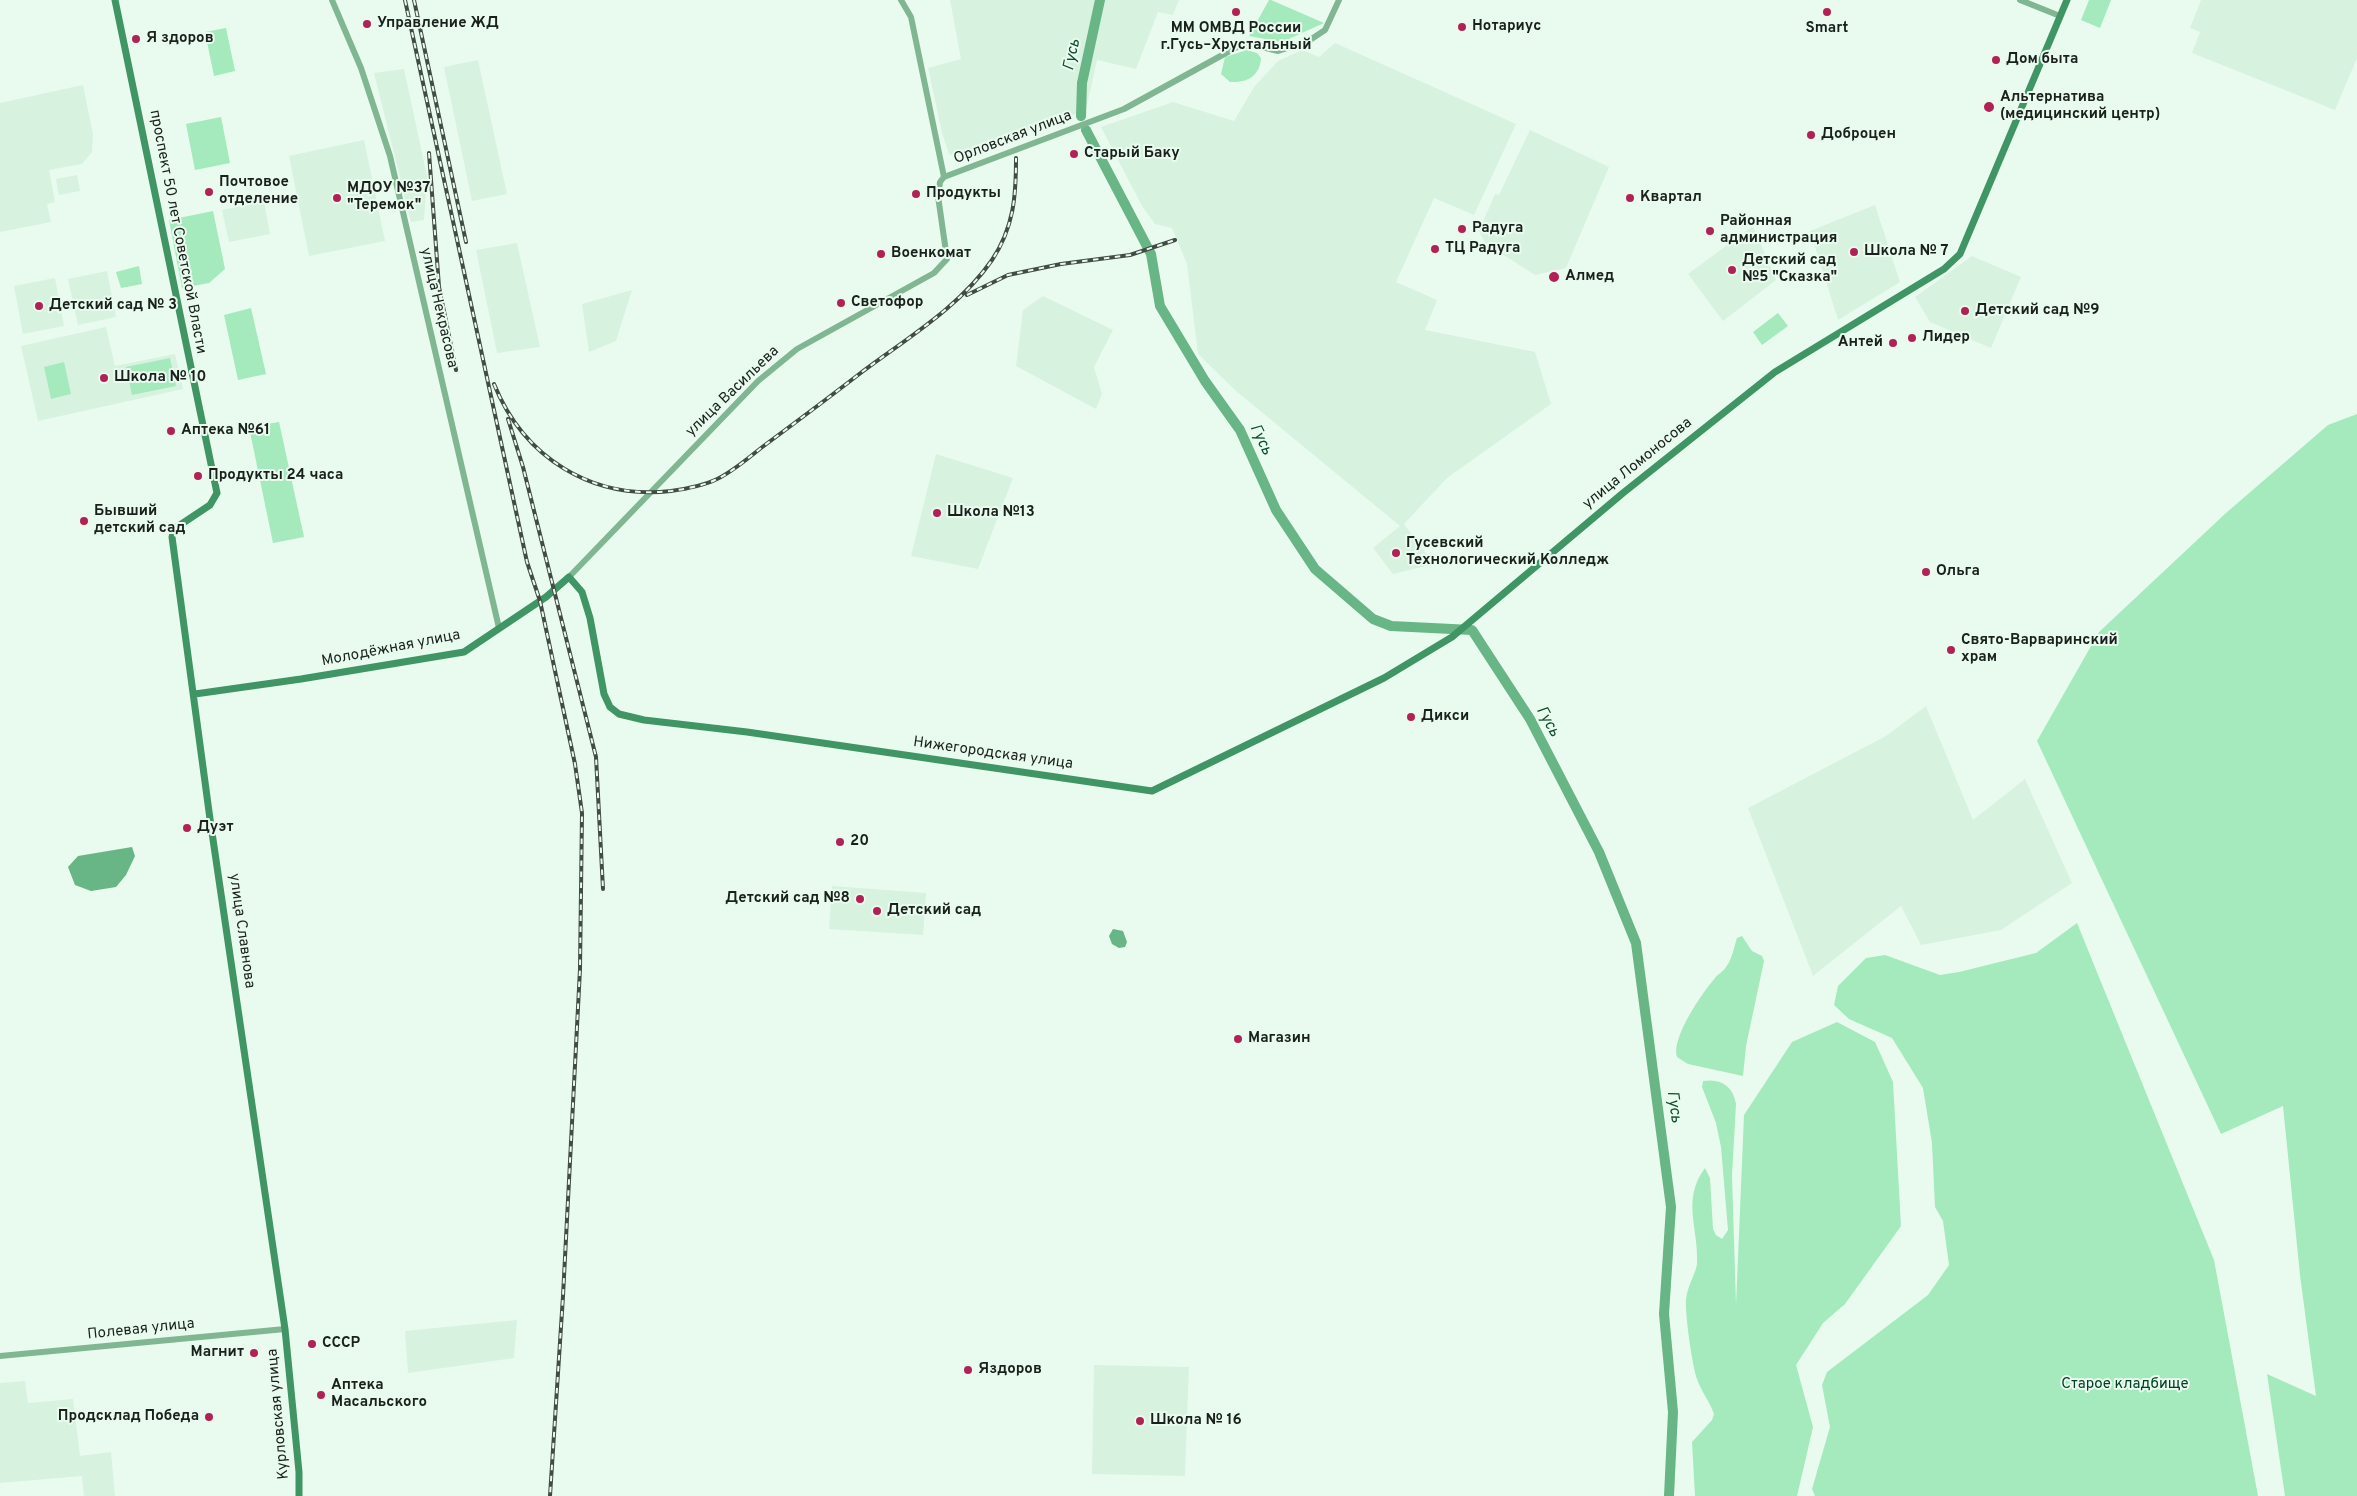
<!DOCTYPE html>
<html>
<head>
<meta charset="utf-8">
<style>
  body { margin:0 }
  canvas { display:block; background:#e8fbee }
</style>
</head>
<body>
<canvas width="2357" height="1496"></canvas>
<script>
const c = document.querySelector('canvas').getContext('2d');
c.lineJoin = 'round';
function fill(path, color) { c.fillStyle = color; c.fill(path, 'evenodd'); }
function stroke(path, color, width, dash) { c.strokeStyle = color; c.lineWidth = width; c.lineCap = dash ? 'butt' : 'round'; c.setLineDash(dash || []); c.stroke(path); }
function write(font, color, halo, rows, align = 'center') {
  c.font = font + ' Overpass,sans-serif'; c.lineWidth = 4; c.setLineDash([]); c.textBaseline = 'middle'; c.strokeStyle = halo; c.fillStyle = color; for (const [text, x, y, turn = 0] of rows) {
    c.save(); c.translate(x, y); c.rotate((+turn || 0) * Math.PI / 180); c.textAlign = isNaN(turn) ? turn : align; if (halo) c.strokeText(text, 0, 0); c.fillText(text, 0, 0); c.restore();
  }
}
const built = new Path2D(`
  M950,0h229l-6,15 -15,-3 -22,57 -39,-9 -11,50 -129,46 -8,-2 -7,-21 -14,-65 33,-9z
  M2201,0h156v58l-22,52 -143,-57 8,-21 -10,-4z
  M1335,43l181,81 -42,91 -40,-17 -38,84 41,18 -12,30 110,22 16,52 -104,74 -43,46 30,40 -41,10 -20,-26 27,-22 -164,-135 -38,-37 -11,-90 -15,-36 -17,-4 -13,-18 -41,-79 72,-25 61,19 20,-34 24,-26 24,-11 17,7z
  M478,60l29,134 -35,7 -28,-134z
  M404,69l23,107 -3,44 -13,2 -37,-149z
  M83,85l10,49 -1,18 -10,12 -33,6 6,32 -8,2 4,18 -51,10v-129z
  M1530,130l79,37 -43,101 -31,7 -50,-32 -6,-12 16,-37 4,1z
  M364,140l21,101 -76,15 -20,-100z
  M77,175l3,16 -21,4 -3,-16z
  M264,202l6,32 -41,8 -7,-32z
  M1875,205l25,77 -62,38 -28,-89z
  M1753,226l23,54 -53,41 -35,-47z
  M517,243l23,104 -43,6 -21,-103z
  M1972,256l49,21 -30,71 -61,-26 -15,-25z
  M107,271l9,46 -38,8 -10,-46z
  M55,278l9,48 -41,8 -9,-48z
  M632,290l-16,51 -27,11 -7,-48z
  M1043,296l70,34 -19,37 8,27 -6,15 -80,-43 7,-56z
  M106,327l9,39 60,-12 8,35 -145,32 -17,-75z
  M936,454l77,24 -35,91 -67,-13z
  M1926,706l47,114 52,-41 47,104 -71,47 -80,15 -20,-39 -88,70 -65,-168 138,-72z
  M832,886l94,7 -3,42 -94,-6z
  M517,1320l-3,38 -106,15 -3,-42z
  M1094,1365l95,2 -4,109 -93,-2z
  M25,1381l3,22 45,-4 7,57 31,-4 4,44h-31l-2,-20 -82,7v-100z`);
const green = new Path2D(`
  M1269,0h2l53,23 -42,19 -33,-6z
  M2089,0h22l-11,28 -19,-8z
  M226,28l9,43 -21,5 -9,-44z
  M1247,50l10,3 4,5c-1,18 -14,25 -31,24l-9,-8 4,-17z
  M221,117l9,46 -35,7 -9,-46z
  M213,211l12,58 -16,14 -27,5 -13,-68z
  M139,266l3,18 -21,4 -5,-16z
  M251,308l15,66 -28,6 -14,-65z
  M1778,313l10,13 -26,19 -9,-13z
  M170,358l6,28 -44,9 -6,-28z
  M64,362l7,32 -20,5 -7,-32z
  M2357,414v1082h-72l-18,-122 49,22 -16,-121 -17,-169 -62,28 -184,-393 62,-109 127,-119 102,-88z
  M279,422l25,115 -31,6 -24,-116z
  M2077,923l137,337 44,236h-443l-3,-7 18,-62 -8,-42 5,-13 101,-77 21,-30 -6,-44 -8,-14 -3,-64 -9,-55 -31,-50 -43,-19 -15,-14 4,-19 28,-28 19,-3 55,20 19,-3 77,-19z
  M1742,936l10,15 10,5 2,5 -18,85 -3,30 -55,-12 -11,-7c-6,-19 25,-64 38,-79 3,-4 8,-6 11,-11 6,-7 8,-20 11,-29z
  M1837,1022l38,20 18,40 8,144 -56,78 -22,19 -27,42 17,62 -16,69h-102l-3,-54 20,-22 2,-6c-4,-12 -13,-23 -17,-35 -5,-14 -12,-65 -11,-79 1,-14 10,-27 11,-36 2,-36 -16,-64 8,-96l5,10 3,51 3,6 6,4 6,-9 -7,-83 -5,-24 -14,-36 1,-6c18,-3 30,5 33,23l-4,71 4,130 8,-190 48,-73z`);
const water = new Path2D(`
  M132,847l3,9 -9,19 -10,12 -25,4 -16,-6 -7,-18 10,-11z
  M1113,929l10,2 4,11 -2,5 -6,1 -7,-4 -3,-8z`);
const river = new Path2D(`
  M1081,116l1,-33 18,-83
  M1086,130l65,124 9,52 45,75 35,49 36,80 39,59 58,50 18,7 81,4 58,89 69,133 37,91 35,264 -7,107 9,98 -4,84`);
const tertiary = new Path2D(`
  M332,0l29,68 29,88 109,472
  M901,0l10,17 33,160
  M2020,0l40,16
  M944,177l180,-68 113,-62 17,-2 24,6 29,-9 18,-12 14,-30
  M569,577l189,-196 39,-32 137,-76 13,-14 -9,-63 2,-14 4,-5
  M0,1356l285,-27`);
const secondary = new Path2D(`
  M115,0l102,493 -7,12 -36,24 -2,8 38,282 75,510 14,143v24
  M195,694l106,-15 163,-27 82,-55 23,-20 13,15 8,26 14,76 6,13 9,7 25,6 103,12 405,59 232,-113 68,-41 171,-144 152,-121 169,-103 16,-15 107,-254`);
const rail = new Path2D(`
  M405,0l122,562 13,39 35,163 7,49 -2,156 -17,327 -13,200
  M414,0l52,242
  M429,153l10,134 17,83
  M967,295l41,-20 53,-11 69,-9 45,-15
  M494,384c30,74 98,116 177,107 14,-2 31,-5 44,-11 18,-8 34,-23 50,-35 31,-23 62,-46 93,-70 46,-35 101,-67 134,-115 22,-33 24,-64 24,-102
  M508,419l15,48 73,290 7,132`);
const markers = [
  [1236,12,5,"#b12155"],
  [1827,12,5,"#b12155"],
  [367,24,5,"#b12155"],
  [1462,27,5,"#b12155"],
  [136,39,5,"#b12155"],
  [1996,60,5,"#b12155"],
  [1989,107,6,"#b12155"],
  [1811,135,5,"#b12155"],
  [1074,154,5,"#b12155"],
  [209,192,5,"#b12155"],
  [916,194,5,"#b12155"],
  [337,198,5,"#b12155"],
  [1630,198,5,"#b12155"],
  [1462,229,5,"#b12155"],
  [1710,231,5,"#b12155"],
  [1435,249,5,"#b12155"],
  [1854,252,5,"#b12155"],
  [881,254,5,"#b12155"],
  [1732,270,5,"#b12155"],
  [1554,277,6,"#b12155"],
  [841,303,5,"#b12155"],
  [39,306,5,"#b12155"],
  [1965,311,5,"#b12155"],
  [1912,338,5,"#b12155"],
  [1893,343,5,"#b12155"],
  [104,378,5,"#b12155"],
  [171,431,5,"#b12155"],
  [198,476,5,"#b12155"],
  [937,513,5,"#b12155"],
  [84,521,5,"#b12155"],
  [1396,553,5,"#b12155"],
  [1926,572,5,"#b12155"],
  [1951,650,5,"#b12155"],
  [1411,717,5,"#b12155"],
  [187,828,5,"#b12155"],
  [840,842,5,"#b12155"],
  [860,899,5,"#b12155"],
  [877,911,5,"#b12155"],
  [1238,1039,5,"#b12155"],
  [312,1344,5,"#b12155"],
  [254,1353,5,"#b12155"],
  [968,1370,5,"#b12155"],
  [321,1395,5,"#b12155"],
  [209,1417,5,"#b12155"],
  [1140,1421,5,"#b12155"]
];
const poiNames = [
  ["Управление ЖД",377,24],
  ["Нотариус",1472,27],
  ["ММ ОМВД России",1236,29,"center"],
  ["г.Гусь–Хрустальный",1236,46,"center"],
  ["Smart",1827,29,"center"],
  ["Я здоров",146,39],
  ["Дом быта",2006,60],
  ["Альтернатива",2000,98],
  ["(медицинский центр)",2000,115],
  ["Доброцен",1821,135],
  ["Старый Баку",1084,154],
  ["Почтовое",219,183],
  ["отделение",219,200],
  ["МДОУ №37",347,189],
  ["\"Теремок\"",347,206],
  ["Продукты",926,194],
  ["Квартал",1640,198],
  ["Районная",1720,222],
  ["администрация",1720,239],
  ["Радуга",1472,229],
  ["ТЦ Радуга",1445,249],
  ["Школа № 7",1864,252],
  ["Военкомат",891,254],
  ["Детский сад",1742,261],
  ["№5 \"Сказка\"",1742,278],
  ["Алмед",1565,277],
  ["Светофор",851,303],
  ["Детский сад № 3",49,306],
  ["Детский сад №9",1975,311],
  ["Лидер",1922,338],
  ["Антей",1883,343,"right"],
  ["Школа № 10",114,378],
  ["Аптека №61",181,431],
  ["Продукты 24 часа",208,476],
  ["Бывший",94,512],
  ["детский сад",94,529],
  ["Школа №13",947,513],
  ["Гусевский",1406,544],
  ["Технологический Колледж",1406,561],
  ["Ольга",1936,572],
  ["Свято-Варваринский",1961,641],
  ["храм",1961,658],
  ["Дикси",1421,717],
  ["Дуэт",197,828],
  ["20",850,842],
  ["Детский сад №8",850,899,"right"],
  ["Детский сад",887,911],
  ["Магазин",1248,1039],
  ["СССР",322,1344],
  ["Магнит",244,1353,"right"],
  ["Яздоров",978,1370],
  ["Аптека",331,1386],
  ["Масальского",331,1403],
  ["Продсклад Победа",199,1417,"right"],
  ["Школа № 16",1150,1421]
];
const streetNames = [
  ["Орловская улица",1013,138,-21],
  ["проспект 50 лет Советской Власти",177,232,79],
  ["улица Некрасова",438,308,77],
  ["улица Васильева",733,392,-44],
  ["улица Ломоносова",1638,464,-39],
  ["Молодёжная улица",391,649,-11],
  ["Нижегородская улица",993,754,8],
  ["улица Славнова",241,931,82],
  ["Полевая улица",141,1330,-6],
  ["Курловская улица",279,1414,-95]
];
const parkNames = [
  ["Старое кладбище",2125,1385]
];
const waterNames = [
  ["Гусь",1073,55,-78],
  ["Гусь",1260,440,64],
  ["Гусь",1547,722,61],
  ["Гусь",1673,1107,82]
];
fill(built, '#d8f2e0');
fill(green, '#a4eabd');
fill(water, '#68b585');
stroke(river, '#68b585', 10);
stroke(tertiary, '#81b693', 6);
stroke(secondary, '#409564', 7);
stroke(rail, '#424c45', 4);
stroke(rail, '#e8fbee', 2, [5.5]);
for (const [x, y, r, color] of markers) { const dot = new Path2D(); dot.arc(x, y, r, 0, 2 * Math.PI); c.fillStyle = color; c.fill(dot); stroke(dot, '#e8fbee', 2); }
write('bold 15px', '#1a211c', '#e8fbee', poiNames, 'left');
write('15px', '#1a211c', '#e8fbee', streetNames);
write('15px', '#004122', '#e8fbee', parkNames);
write('italic 16px', '#0e4b2b', '#e8fbee', waterNames);
</script>
</body>
</html>
